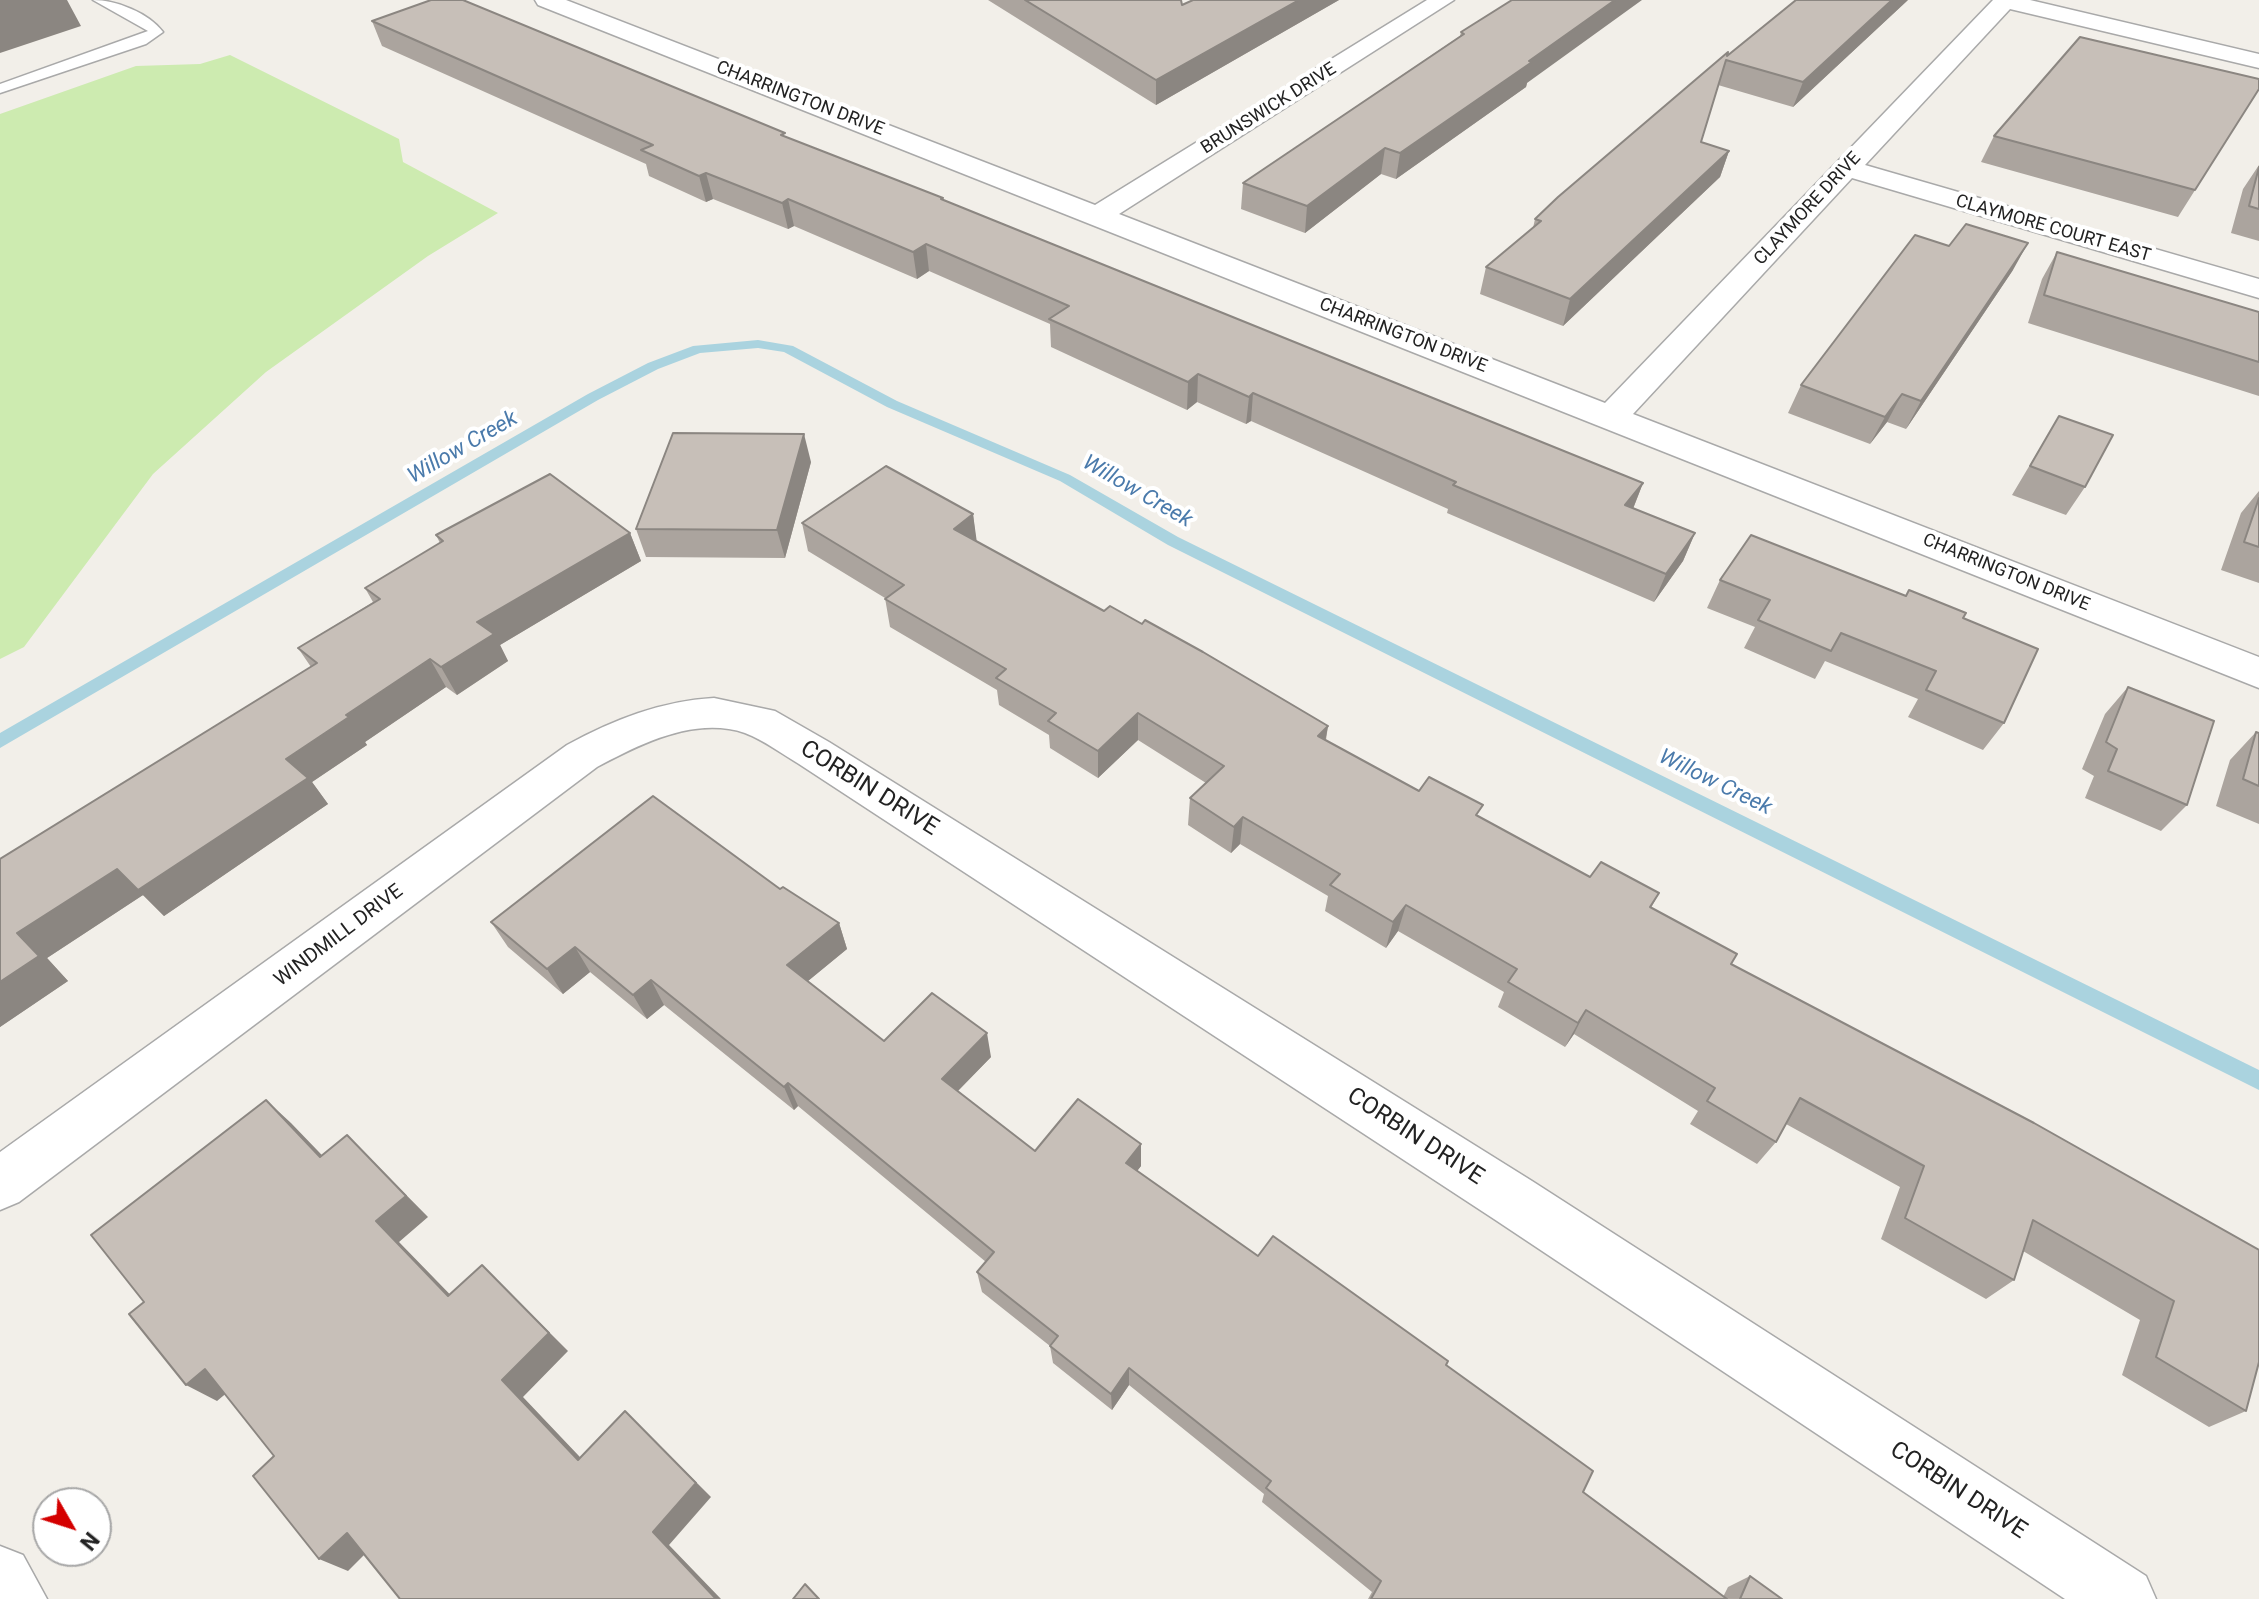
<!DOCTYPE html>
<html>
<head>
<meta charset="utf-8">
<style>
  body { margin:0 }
  #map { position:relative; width:2259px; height:1599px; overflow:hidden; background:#f2efe9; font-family:Roboto,sans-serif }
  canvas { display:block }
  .north { position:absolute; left:32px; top:1487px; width:80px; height:80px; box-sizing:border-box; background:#fff; border:2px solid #a7a7a7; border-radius:50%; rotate:129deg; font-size:22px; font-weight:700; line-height:32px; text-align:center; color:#222 }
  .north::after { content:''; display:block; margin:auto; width:28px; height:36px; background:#d40000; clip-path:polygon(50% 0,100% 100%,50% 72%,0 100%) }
</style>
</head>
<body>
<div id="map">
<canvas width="2259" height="1599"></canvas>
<div class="north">N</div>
</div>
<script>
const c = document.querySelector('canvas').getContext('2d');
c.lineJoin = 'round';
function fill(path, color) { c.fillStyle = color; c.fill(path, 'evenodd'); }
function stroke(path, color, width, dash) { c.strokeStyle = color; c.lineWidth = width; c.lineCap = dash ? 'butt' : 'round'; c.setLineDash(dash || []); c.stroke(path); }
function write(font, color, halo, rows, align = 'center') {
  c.font = font + ' Roboto,sans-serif'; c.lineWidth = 8; c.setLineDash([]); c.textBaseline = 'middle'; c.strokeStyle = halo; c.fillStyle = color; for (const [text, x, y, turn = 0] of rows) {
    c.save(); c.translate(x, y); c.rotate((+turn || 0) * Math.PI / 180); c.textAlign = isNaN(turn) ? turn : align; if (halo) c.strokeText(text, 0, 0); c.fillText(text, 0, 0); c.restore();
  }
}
const grass = new Path2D(`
  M230,55l169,84 4,23 95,51 -70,43 -162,116 -113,102 -129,173 -24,12v-545l136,-48 64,-2z`);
const stream = new Path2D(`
  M758,340l35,6 104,55 173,74 108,62 1081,533v20l-1091,-545 -108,-64 -173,-74 -103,-55 -26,-4 -58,5 -42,16 -60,31 -598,348v-15l588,-339 60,-31 45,-17z`);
const lane = new Path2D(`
  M93,0c23,0 56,13 70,32l-17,12 -146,49v-9l148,-53z`);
const street = new Path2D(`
  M535,0h31l529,205 332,-205h27l-335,214 486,189 388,-403h37l229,54v14l-249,-59 -145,156 394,114v19l-407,-120 -219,236 626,243v31l-1721,-683z
  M714,698l61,13 54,31 703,439 614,395 10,23h-91l-571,-380 -695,-455c-17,-10 -35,-24 -54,-31 -50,-17 -105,11 -148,34l-578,435 -19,8v-58l567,-407c46,-25 94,-44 147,-47z
  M0,1546l23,9 24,44h-47z`);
const wall = new Path2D(`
  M988,0h193l1,5 11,-5h146l-183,105z
  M1512,0l15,83 -1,4 -130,92 -15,-5 -76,59 -64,-24 2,-26 217,-147 1,-4z
  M1908,0l-115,107 -75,-22 -17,57 28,9 -9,26 -157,149 -83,-32 6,-27 47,-39 2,-9 192,-163z
  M372,21l414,116 157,61 1,3 699,282 -10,26 62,24 -12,28 -29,41 -207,-89 1,-4 -197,-88 -5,3 -49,-22 -10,8 -136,-63 -1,-23 -121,-53 -12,8 -123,-53 -6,3 -75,-30 -7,3 -57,-26 -3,-12 -264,-118z
  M2259,89l-81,128 -197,-55 13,-26z
  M2259,165v76l-28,-8 12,-44z
  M2057,252l202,60v84l-231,-73 14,-44z
  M2013,270l-107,159 -19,-7 -17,22 -82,-31 13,-28z
  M2059,416l26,71 -19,28 -54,-20z
  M811,462l-26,96 -139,-1 -10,-28z
  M2259,491v92l-38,-13 20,-57z
  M973,514l3,27 128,70 224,115 -2,14 93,51 60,26 111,60 69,16 -8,15 80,56 528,286 -13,161 -37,16 -87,-52 18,-55 -117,-69 -9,29 -28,19 -105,-60 19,-52 -114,-63 -10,18 -19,22 -67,-40 8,-13 -124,-77 -9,13 -67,-40 6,-15 -106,-61 -12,17 -61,-37 3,-15 -88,-52 -9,9 -43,-28 2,-27 16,-15 -68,-43 -40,38 -48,-30 -1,-13 -50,-30 -2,-15 -107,-63 -5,-29 -77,-47 -6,-28z
  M630,533l11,28 -141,84 8,16 -51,34 -11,-8 -81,55 2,3 -55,37 16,22 -164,112 -21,-21 -96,63 21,23 -68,46v-168l311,-192 -13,-19 75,-46 -8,-14 75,-45 -4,-8z
  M1720,580l243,38 41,105 -21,27 -75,-33 10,-18 -93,-38 -10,18 -71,-31 11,-21 -48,-19z
  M2128,687l59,118 -26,26 -76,-33 9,-22 -12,-7 23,-55z
  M2256,732l3,1v91l-43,-18 14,-46z
  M780,889l59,34 8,26 -39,32 76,60 107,16 -33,34 77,60 106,-7v22l-4,5 121,85 188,109 137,127 140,105 5,-10 22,-11 32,23h-414l4,-7 -110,-90 2,-8 -135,-109 -17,25 -59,-47 -3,-17 -68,-54 -5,-20 9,-10 -188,-156 -4,4 -130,-105 -17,14 -57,-47 -27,22 -55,-47 -17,-25z`);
const shadedWall = new Path2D(`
  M0,0h67l14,26 -81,27z
  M1299,0h40l-183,105v-25z
  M1615,0h27l-115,83 -1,4 -130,92 4,-26z
  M1892,0h16l-115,107 10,-25z
  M1385,148l-4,26 -76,59 2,-27z
  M1729,151l-9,26 -157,149 7,-27z
  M706,173l7,26 -7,3 -7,-26z
  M788,199l6,27 -6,3 -6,-26z
  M2028,243l-15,27 -107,159 15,-28z
  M926,244l3,27 -12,8 -4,-27z
  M1198,374l-1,28 -10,8 1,-28z
  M1253,393l-2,28 -5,3 3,-27z
  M1902,394l-15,28 -17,22 15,-27z
  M804,434l7,28 -26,96 -8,-28z
  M1643,483l-11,28 -7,-6z
  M973,514l4,29 -23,-14z
  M630,533l11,28 -141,84 8,16 -51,34 -16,-28 36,-45z
  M1695,533l-12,28 -29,41 12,-28z
  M430,659l16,28 -81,55 2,3 -55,37 16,22 -164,112 -26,-26 148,-131 60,-44z
  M1138,713v27l-40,38v-27z
  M1328,726l-5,27 -5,-17z
  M1243,817l-3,27 -9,9 3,-26z
  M117,869l26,26 -96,63 21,23 -68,46v-45l17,-49z
  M1406,905l-8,26 -12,17 7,-26z
  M839,923l8,26 -50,41 -10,-25z
  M575,947l15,25 -27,22 -16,-25z
  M651,980l13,25 -17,14 -14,-24z
  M1586,1010l-12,24 -9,13 13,-24z
  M987,1033l4,24 -44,45 -5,-23z
  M788,1083l10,23 -4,4 -10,-23z
  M266,1100l25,23 53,55 -24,-21z
  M347,1135l81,82 -29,25 71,73 -22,-19 -72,-75z
  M1141,1144v22l-15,19v-22z
  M482,1265l86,86 -45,46 74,78 -19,-15 -76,-80z
  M1129,1368v17l-17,25 -1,-16z
  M205,1369l30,17 -18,15 -31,-16z
  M625,1411l86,86 -42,48 52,54h-5l-63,-67z
  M347,1533l27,12 -26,26 -29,-12z`);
const building = new Path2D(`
  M431,0h32l322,133 -4,2 162,63 -2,1 702,284 -18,22 70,28 -29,41 -213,-89 3,-3 -203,-89 -4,4 -51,-23 -10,8 -139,-63 20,-13 -143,-62 -13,8 -125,-53 -6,4 -76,-30 -7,3 -58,-26 12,-5 -281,-124z
  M1025,0h156l1,5 11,-5h106l-143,80z
  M1512,0h103l-86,61 3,1 -132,91 -15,-5 -78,58 -64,-23 221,-149 -3,-2z
  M1796,0h96l-89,82 -77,-22 -25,82 28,9 -159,148 -84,-32 55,-46 -6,-2 23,-22 170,-145 -1,4z
  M2080,37l179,42v10l-64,101 -201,-54z
  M2259,167v42l-10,-3z
  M1966,224l62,19 -107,158 -19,-7 -17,23 -84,-32 114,-150 34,11z
  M2057,252l202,60v50l-215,-67z
  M2059,416l54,19 -28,52 -55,-21z
  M673,433l131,1 -27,96 -141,-1z
  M886,466l87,48 -19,15 150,82 6,-5 32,18 3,-4 58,32 125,74 -10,10 101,55 10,-14 54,28 -7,10 114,62 11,-15 58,31 -9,14 87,47 -6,10 303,159 225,127v112l-13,49 -90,-54 18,-56 -141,-81 -19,60 -109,-62 19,-52 -124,-68 -24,44 -69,-41 8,-13 -129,-78 -8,13 -70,-41 9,-13 -111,-64 -13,17 -63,-37 10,-11 -97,-57 -9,10 -44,-29 34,-32 -86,-53 -40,38 -50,-30 8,-8 -60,-35 10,-9 -121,-70 19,-14 -102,-62z
  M550,474l80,59 -153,89 17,12 -53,33 -11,-8 -84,56 3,2 -63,42 22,19 -170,112 -21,-21 -100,64 22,23 -39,26v-123l317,-196 -19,-15 82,-49 -15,-11 78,-47 -7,-6z
  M2259,498v49l-15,-5z
  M1751,535l155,61 3,-6 57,23 -3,5 75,31 -34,74 -78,-33 10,-19 -95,-38 -10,18 -73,-31 12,-20 -50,-20z
  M2128,687l86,34 -27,84 -79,-34 9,-22 -11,-7z
  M2256,732l3,1v53l-16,-7z
  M653,796l127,93 3,-2 56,36 -52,42 97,76 48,-48 55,40 -45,46 93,72 43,-52 63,45 -15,19 132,93 15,-20 175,125 -2,4 147,106 -10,21 144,107h-356l10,-18 -115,-93 5,-7 -142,-113 -18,26 -61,-48 8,-10 -81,-64 17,-20 -206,-169 -4,4 -133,-107 -18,15 -58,-48 -28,22 -56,-47z
  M266,1100l54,57 27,-22 59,61 -30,25 72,75 34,-31 67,68 -47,47 76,80 47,-49 71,72 -43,49 63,67h-316l-53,-66 -28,26 -66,-83 21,-20 -69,-87 -19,16 -57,-71 15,-12 -53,-67z
  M1750,1576l32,23h-42z
  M805,1584l14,15h-26z`);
const farStreetnames = [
  ["CHARRINGTON DRIVE",800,99,21],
  ["BRUNSWICK DRIVE",1269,109,-32],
  ["CLAYMORE DRIVE",1808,209,-47],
  ["CLAYMORE COURT EAST",2053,229,16],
  ["CHARRINGTON DRIVE",1403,336,21],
  ["CHARRINGTON DRIVE",2006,573,22]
];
const streetNames = [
  ["WINDMILL DRIVE",339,936,-37]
];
const waterNames = [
  ["Willow Creek",463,448,-30],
  ["Willow Creek",1137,492,30],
  ["Willow Creek",1715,783,26]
];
const nearStreetnames = [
  ["CORBIN DRIVE",869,789,32],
  ["CORBIN DRIVE",1415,1137,33],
  ["CORBIN DRIVE",1958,1491,33]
];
fill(grass, '#cdebb0');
fill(stream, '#aad3df');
stroke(lane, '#a9a9a9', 3);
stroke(street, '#a9a9a9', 3);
fill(lane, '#fff');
fill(street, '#fff');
fill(wall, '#aba49e');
fill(shadedWall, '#8b8681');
fill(building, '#c7bfb8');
stroke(building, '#8b8681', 2);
write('18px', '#222', '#fff', farStreetnames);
write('20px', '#222', '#fff', streetNames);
write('italic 22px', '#4a7aab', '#fff', waterNames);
write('24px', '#222', '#fff', nearStreetnames);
</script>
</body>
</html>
